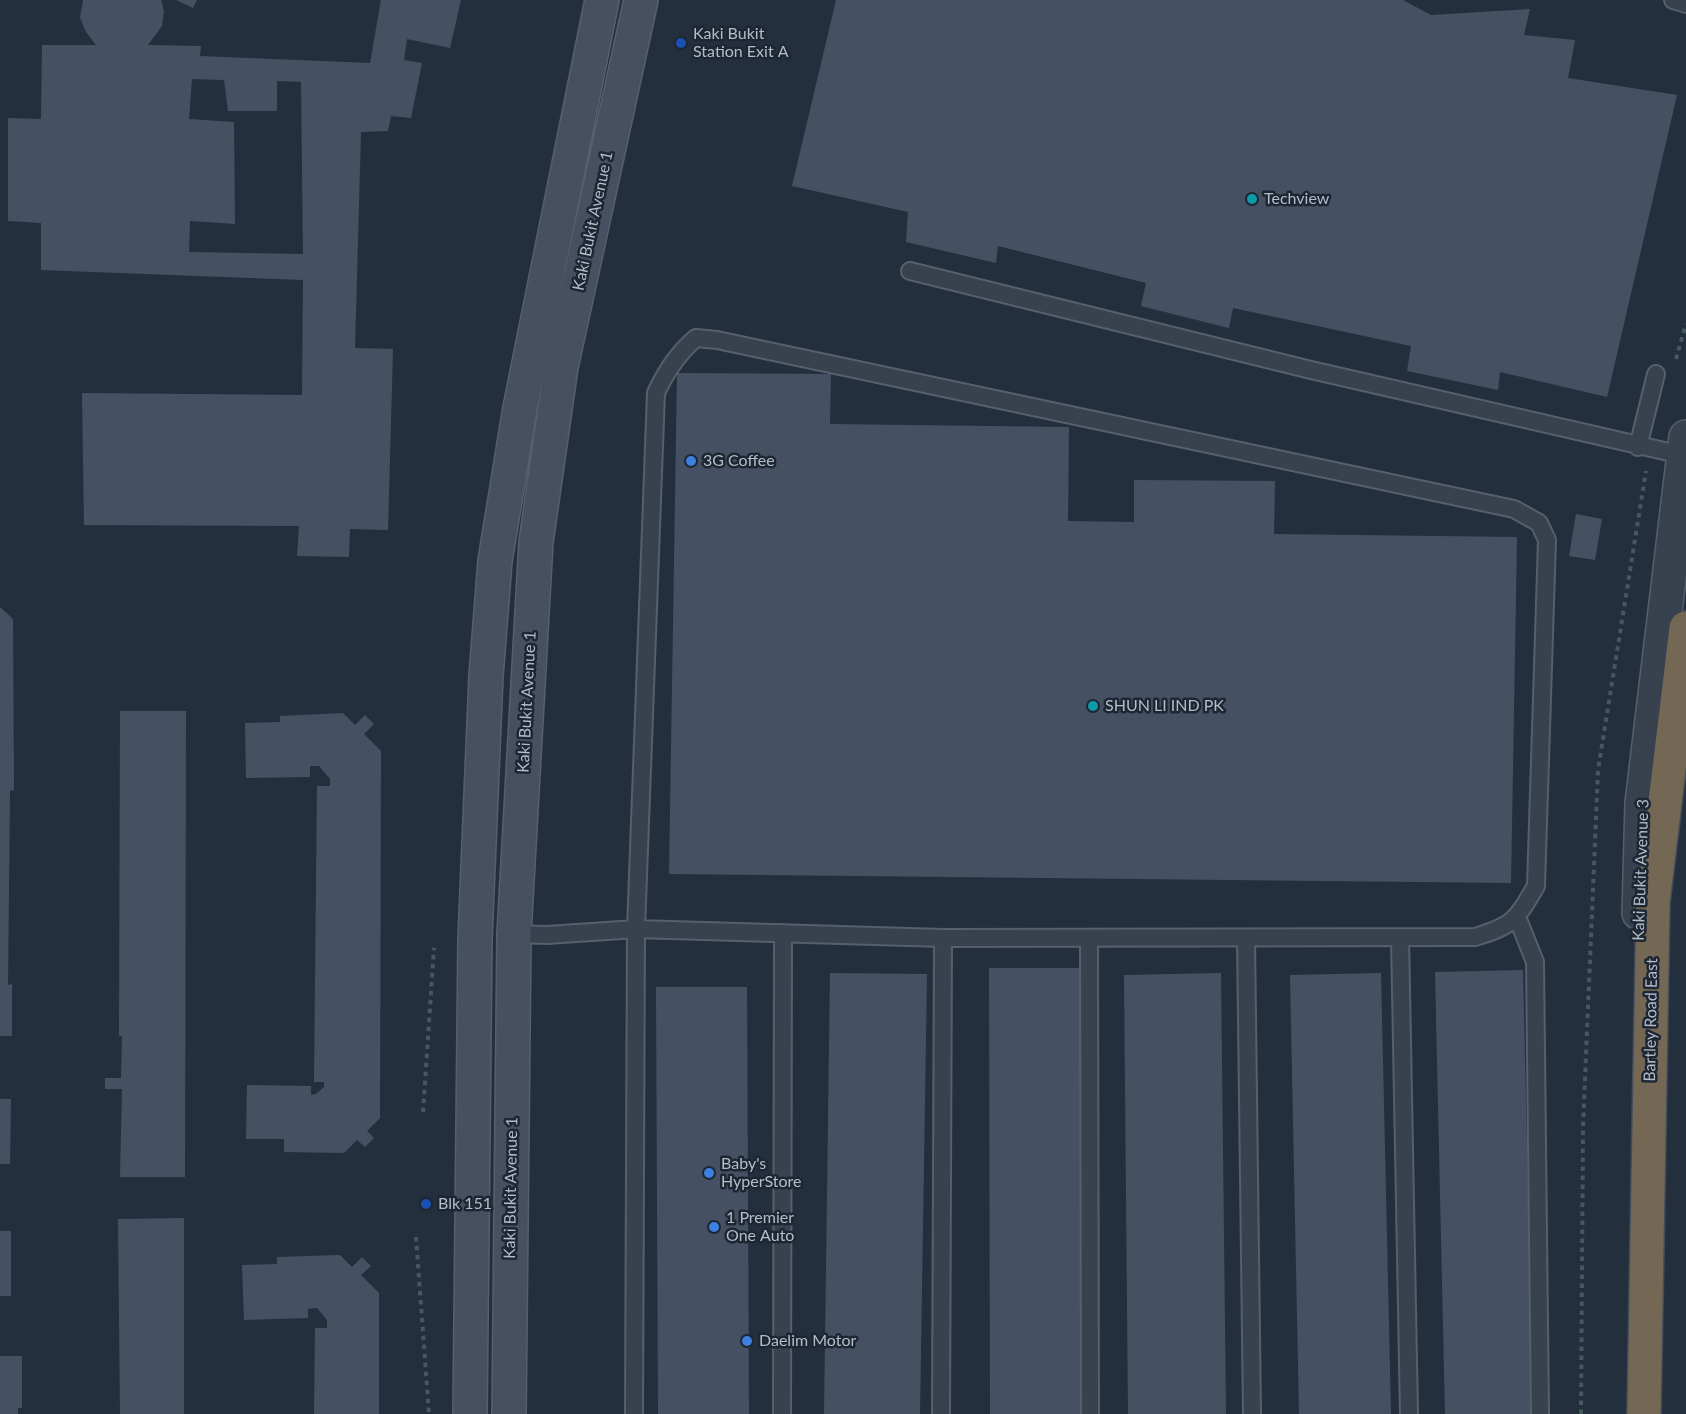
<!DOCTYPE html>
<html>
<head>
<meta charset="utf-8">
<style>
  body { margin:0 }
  canvas { display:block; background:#242f3e }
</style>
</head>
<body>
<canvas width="1686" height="1414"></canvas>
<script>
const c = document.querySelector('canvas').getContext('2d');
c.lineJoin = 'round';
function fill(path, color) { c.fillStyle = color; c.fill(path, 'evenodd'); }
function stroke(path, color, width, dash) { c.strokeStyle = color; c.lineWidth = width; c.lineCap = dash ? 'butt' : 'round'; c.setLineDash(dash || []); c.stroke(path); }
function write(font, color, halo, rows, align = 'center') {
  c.font = font + ' Lato,sans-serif'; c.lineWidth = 5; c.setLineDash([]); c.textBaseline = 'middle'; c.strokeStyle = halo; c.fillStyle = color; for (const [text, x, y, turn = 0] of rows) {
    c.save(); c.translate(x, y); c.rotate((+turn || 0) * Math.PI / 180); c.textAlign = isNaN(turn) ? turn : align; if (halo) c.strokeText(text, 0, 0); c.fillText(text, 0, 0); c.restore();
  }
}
const building = new Path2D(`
  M83,0h78l3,11 -2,15 -14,19 53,1 -1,10 170,7 11,-63h80l-11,48 -43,-9 -3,21 18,3 -11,55 -20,-2 -3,15 -27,1 -6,216 38,1 -5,181 -38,-1 -1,28 -52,-1 2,-30 -215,-1 -2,-132 220,2 1,-115 -262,-10v-47l-33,-2v-103l33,1 1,-74h54l-10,-13 -6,-14zM192,79l32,1 4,31h49v-30l24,1 2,172 -114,-2 1,-31 45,3 -1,-102 -45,-3z
  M176,0h21l-4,8z
  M836,0h567l28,15 99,-6 -6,26 51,5 -7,38 109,17 -70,302 -107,-25 -2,18 -91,-19 4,-25 -178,-38 -4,20 -88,-22 5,-23 -148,-37 -2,17 -90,-21 2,-30 -116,-26z
  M677,373l154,1 -1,50 239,3 -1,94 66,1v-42l141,1 -1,53 243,3 -6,346 -842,-9z
  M1576,514l26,5 -7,41 -26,-4z
  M0,607l13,12 1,171 -4,1 -2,194 4,-1v52h-12z
  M120,711h66l-1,466h-65l2,-88h-17v-11h16l1,-42h-3z
  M343,713l12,12 10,-10 9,9 -10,10 17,17 -1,367 -13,13 7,7 -9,9 -8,-7 -13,13 -60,-1v-13h-38l1,-54 64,1v9l5,-1 8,-7v-5h-10l3,-296h13v-7l-11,-13h-9v11l-64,1 -1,-55 35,-1v-6z
  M989,968h97l1,446h-97z
  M1523,970l10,444h-88l-10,-442z
  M830,973l97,1 -7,440h-96z
  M1221,973l5,441h-98l-4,-439z
  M1381,973l10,441h-92l-9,-439z
  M656,987h91l2,427h-91z
  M0,1099h11l-1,65h-10z
  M184,1218v196h-64l-2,-195z
  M0,1231h11v65h-11z
  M340,1255l12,12 10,-10 9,9 -10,9 18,18v121h-65l1,-86h12v-8l-10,-12 -9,1v9l-64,2 -2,-55 35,-1v-7z
  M0,1356h22v52h-4v6h-18z`);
const path = new Path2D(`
  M1676,359l10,-35
  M423,1112l11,-164
  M416,1237l13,177
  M1581,1414l2,-287 15,-357 48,-299`);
const lane = new Path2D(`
  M1673,0l13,4
  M910,271l401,99 375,86
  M1638,447l18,-73
  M1517,917l18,45 5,452
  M514,934l33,1 89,-6 307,9 532,-1c39,-12 41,-17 61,-51l11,-346 -8,-17 -25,-14 -797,-169 -21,-2c-18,15 -30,33 -40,55l-20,536 -2,485
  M1400,937l9,477
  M1089,938l1,476
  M1246,938l6,476
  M782,1414l1,-481
  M941,1414l2,-476`);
const street = new Path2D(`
  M1639,913l3,-110 44,-366`);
const secondary = new Path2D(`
  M470,1414l5,-475 11,-263 9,-115 25,-153 82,-408
  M509,1414l5,-480 22,-392 25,-175 80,-367`);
const highway = new Path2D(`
  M1644,1414l9,-512 33,-274`);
const markers = [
  [681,43,6,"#1a4fb4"],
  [1252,199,6,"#0f9aa8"],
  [691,461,6,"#3f7fe0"],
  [1093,706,6,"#0f9aa8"],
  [709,1173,6,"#3f7fe0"],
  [426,1204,6,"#1a4fb4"],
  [714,1227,6,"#3f7fe0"],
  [747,1341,6,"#3f7fe0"]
];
const poiNames = [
  ["Kaki Bukit",693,34],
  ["Station Exit A",693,52],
  ["Techview",1264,199],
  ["3G Coffee",703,461],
  ["SHUN LI IND PK",1105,706],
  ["Baby's",721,1164],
  ["HyperStore",721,1182],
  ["Blk 151",438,1204],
  ["1 Premier",726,1218],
  ["One Auto",726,1236],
  ["Daelim Motor",759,1341]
];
const streetNames = [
  ["Kaki Bukit Avenue 1",593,221,-78],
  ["Kaki Bukit Avenue 1",527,702,-87],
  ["Kaki Bukit Avenue 3",1641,870,-88],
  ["Bartley Road East",1651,1020,-89],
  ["Kaki Bukit Avenue 1",511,1188,-89]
];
fill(building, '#455162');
stroke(lane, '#565f6c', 20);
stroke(street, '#565f6c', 36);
stroke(secondary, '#565f6c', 36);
stroke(highway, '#434c59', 36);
stroke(path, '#44595c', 4, [4.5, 4.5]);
stroke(lane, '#38414e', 16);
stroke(street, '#38414e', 33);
stroke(secondary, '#465061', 33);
stroke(highway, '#746855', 33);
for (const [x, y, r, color] of markers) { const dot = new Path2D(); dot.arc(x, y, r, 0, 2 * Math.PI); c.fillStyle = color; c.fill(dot); stroke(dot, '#1d2633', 2); }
write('16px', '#b4bcc9', '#1d2633', poiNames, 'left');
write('16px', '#b4bcc9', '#1d2633', streetNames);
</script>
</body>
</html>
